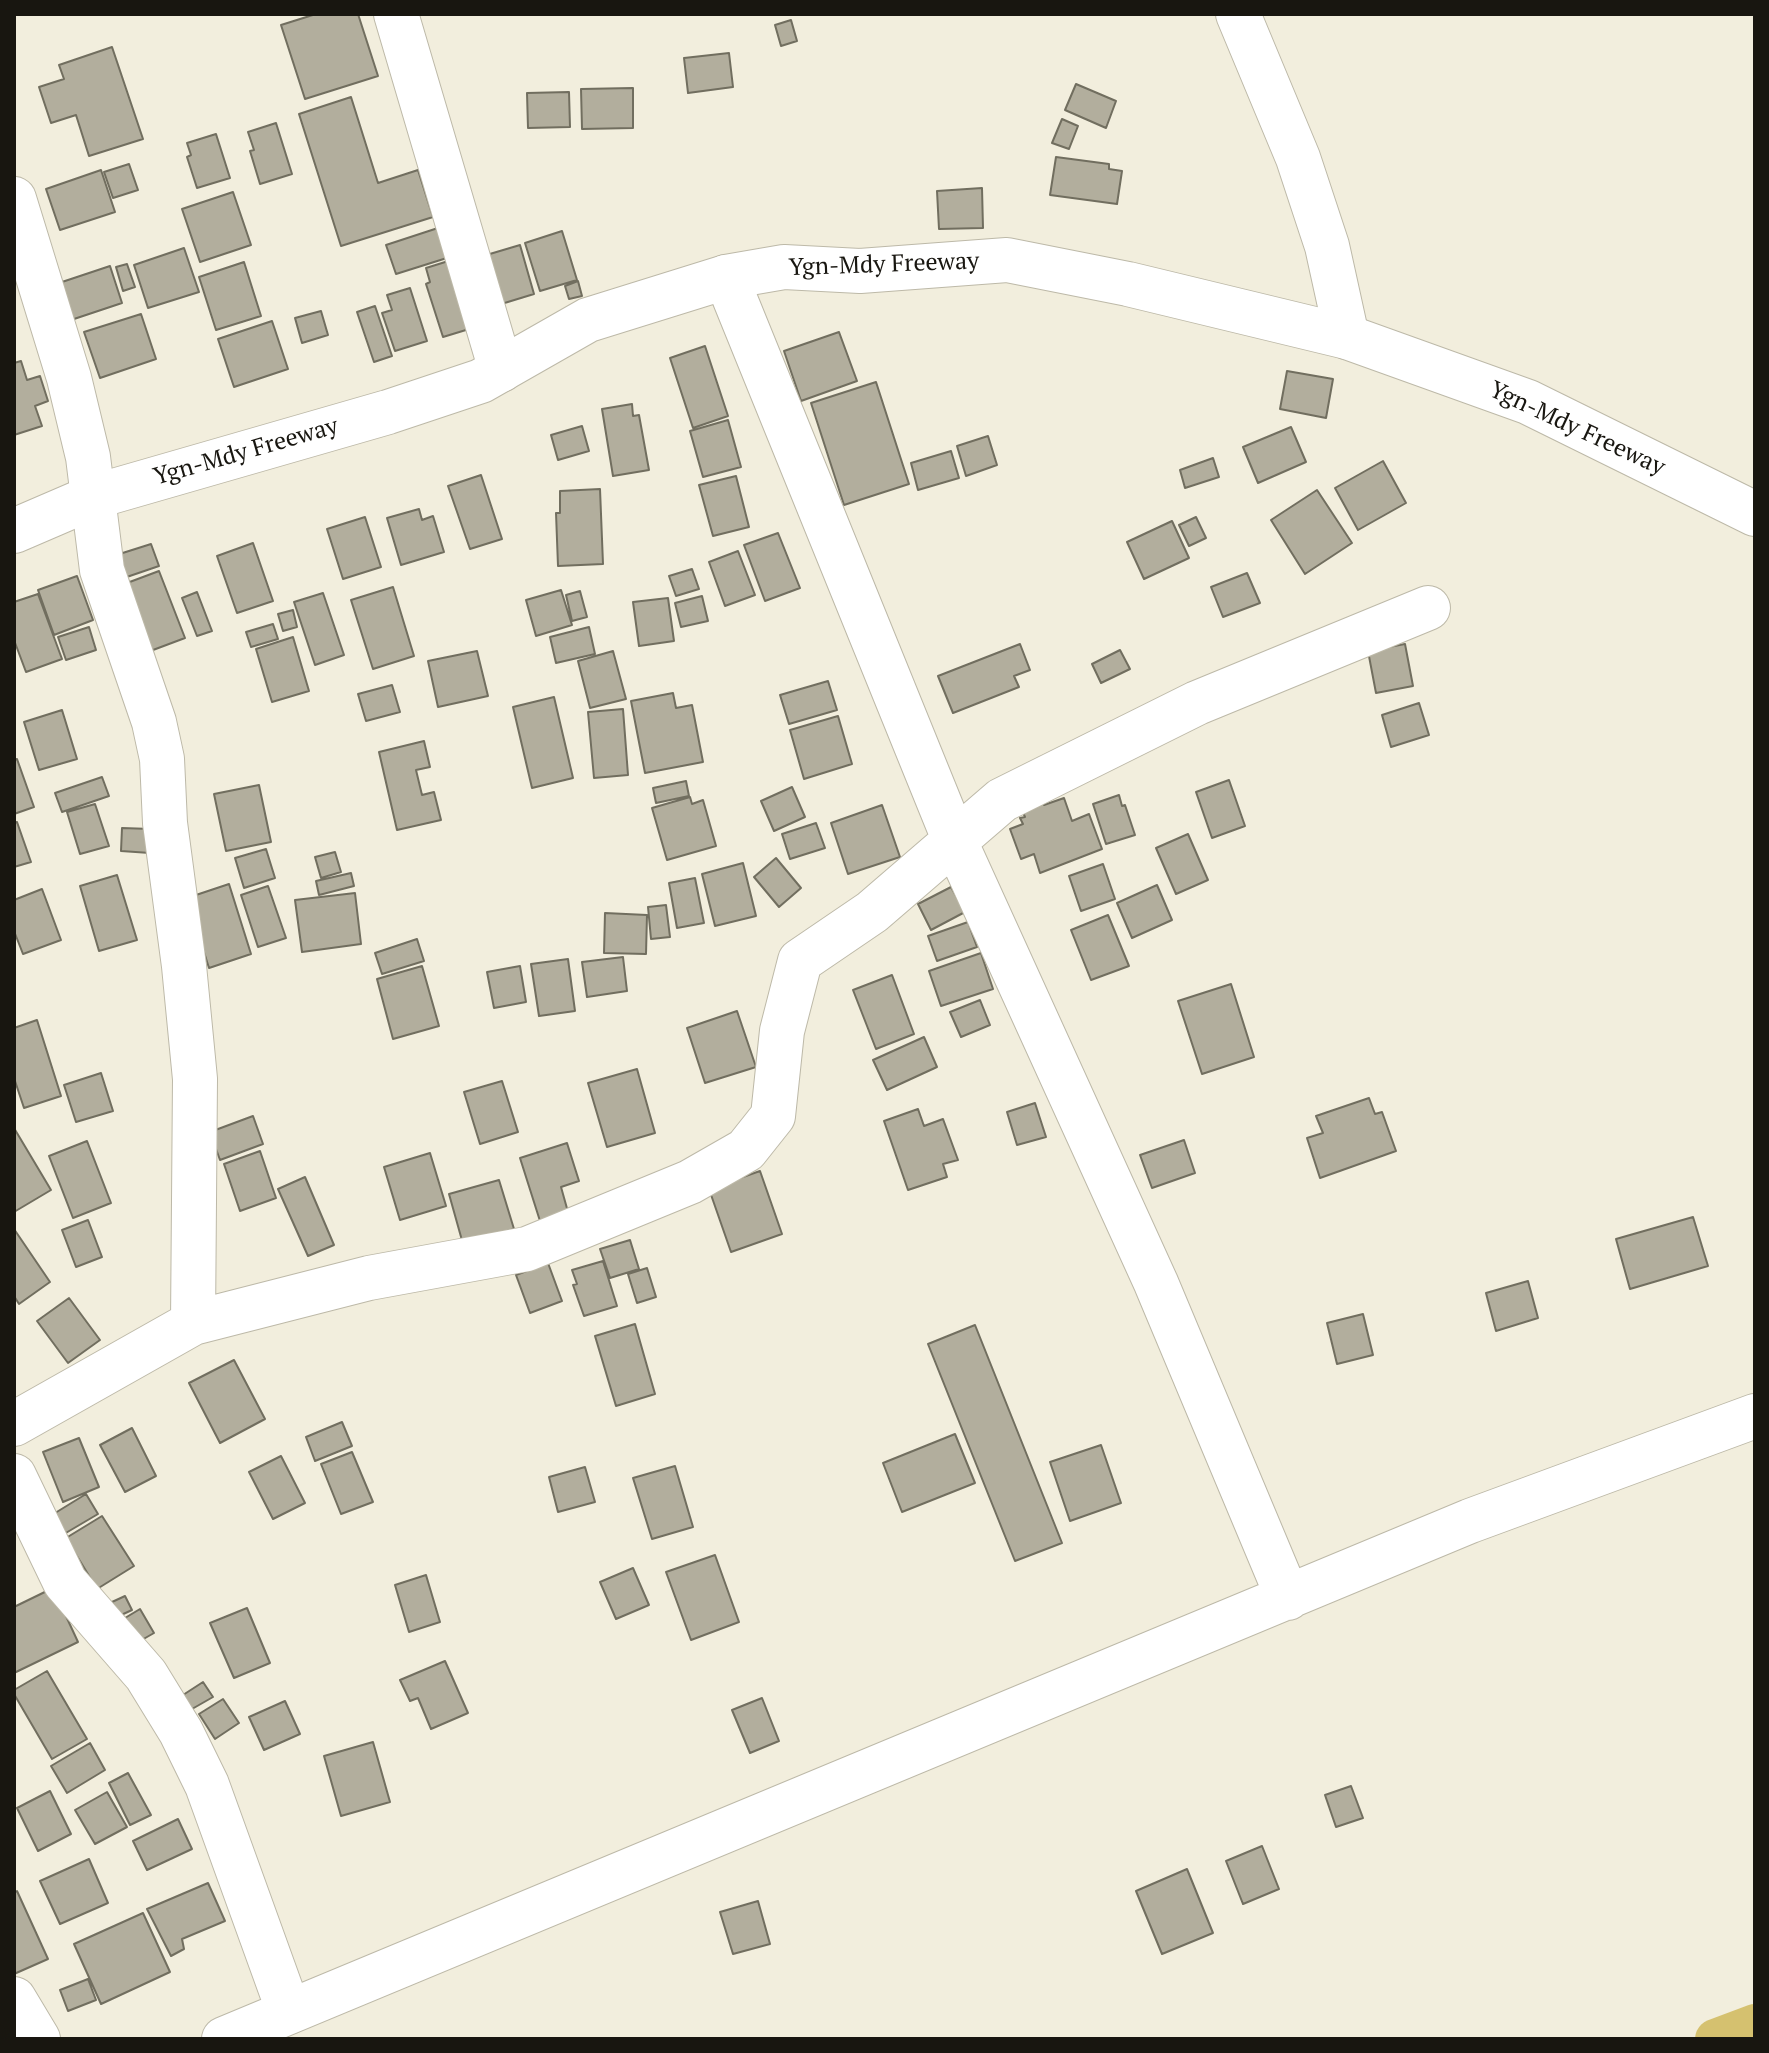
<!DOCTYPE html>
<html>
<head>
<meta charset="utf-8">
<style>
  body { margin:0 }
  #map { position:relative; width:1769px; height:2053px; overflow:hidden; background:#f2eedd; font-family:"PT Serif",serif }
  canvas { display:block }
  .frame { position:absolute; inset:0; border:16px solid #181610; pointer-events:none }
</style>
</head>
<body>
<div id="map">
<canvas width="1769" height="2053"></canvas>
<div class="frame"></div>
</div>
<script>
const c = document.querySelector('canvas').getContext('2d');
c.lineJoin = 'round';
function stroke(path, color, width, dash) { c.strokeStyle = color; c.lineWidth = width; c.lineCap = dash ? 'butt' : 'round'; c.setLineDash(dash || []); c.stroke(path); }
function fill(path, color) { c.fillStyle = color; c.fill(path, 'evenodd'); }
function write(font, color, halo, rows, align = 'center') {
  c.font = font + ' "PT Serif",serif'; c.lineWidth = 6; c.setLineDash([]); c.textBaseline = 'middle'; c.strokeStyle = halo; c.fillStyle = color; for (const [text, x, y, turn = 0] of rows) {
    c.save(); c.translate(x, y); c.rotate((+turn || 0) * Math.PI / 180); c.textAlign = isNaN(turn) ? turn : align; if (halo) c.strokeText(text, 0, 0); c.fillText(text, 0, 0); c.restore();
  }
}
const canal = new Path2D(`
  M1715,2039l40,-15`);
const building = new Path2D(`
  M316,14h42l20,62 -73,23 -24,-74z
  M791,20l6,21 -16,5 -6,-21z
  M112,47l31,92 -54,17 -13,-41 -25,8 -12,-36 25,-8 -5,-14z
  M729,53l4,34 -45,6 -4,-35z
  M1076,84l40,17 -10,27 -41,-18z
  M633,88v40l-51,1 -1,-40z
  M569,92l1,35 -42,1 -1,-35z
  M351,97l27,86 40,-13 15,47 -92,29 -42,-132z
  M1062,119l16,7 -9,23 -17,-6z
  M276,123l16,51 -32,10 -10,-33 4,-1 -6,-18z
  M216,134l14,44 -33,10 -10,-31 4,-2 -4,-12z
  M1056,157l53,7v5l13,2 -5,33 -67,-9z
  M129,164l9,26 -25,8 -9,-26z
  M101,170l14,42 -55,18 -14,-41z
  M982,188l1,40 -44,1 -2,-38z
  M233,192l18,53 -51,17 -18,-53z
  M441,227l9,30 -54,17 -10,-29z
  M562,231l15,49 -37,11 -15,-48z
  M520,245l14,49 -36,11 -15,-49z
  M184,248l15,44 -51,16 -14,-43z
  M458,258l21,68 -36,11 -17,-53 4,-2 -4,-14z
  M244,262l17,54 -45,14 -17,-53z
  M127,264l8,23 -12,4 -7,-24z
  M110,266l12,37 -51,17 -12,-37z
  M578,281l4,15 -13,3 -4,-13z
  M410,288l17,53 -32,10 -13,-38 10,-3 -5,-15z
  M375,306l17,50 -18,6 -17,-50z
  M321,311l7,24 -26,8 -7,-25z
  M141,314l15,45 -56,19 -16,-46z
  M272,321l16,48 -54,18 -16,-48z
  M839,332l18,49 -56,20 -17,-50z
  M705,346l23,70 -35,12 -23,-70z
  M21,361l6,19 13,-4 8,25 -13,5 7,20 -28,9v-72z
  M1287,371l46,8 -7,39 -46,-9z
  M876,382l33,102 -65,21 -33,-102z
  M632,404l1,12 6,-1 10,55 -36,6 -11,-67z
  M728,420l13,47 -38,10 -13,-46z
  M582,426l7,25 -31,9 -7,-25z
  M1291,427l15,35 -48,21 -15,-36z
  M988,436l9,29 -31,11 -9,-30z
  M951,451l8,27 -41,12 -7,-27z
  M1213,458l6,19 -34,11 -5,-18z
  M1383,461l23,42 -48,27 -23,-42z
  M481,475l21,64 -32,10 -22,-63z
  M736,476l13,51 -36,9 -14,-51z
  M600,489l3,75 -45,2 -2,-53h4v-22z
  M1317,490l35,53 -47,31 -34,-54z
  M419,509l3,11 11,-4 11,36 -43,13 -14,-47z
  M365,517l16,50 -38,12 -16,-50z
  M1196,517l10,21 -17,8 -10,-21z
  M1172,521l17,37 -45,21 -17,-37z
  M778,533l22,55 -35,13 -21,-56z
  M253,543l20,58 -36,12 -20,-57z
  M151,544l8,22 -41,14 -8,-23z
  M738,551l17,44 -30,11 -16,-44z
  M692,569l7,20 -23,7 -7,-20z
  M159,571l26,67 -40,15 -26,-67z
  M1247,573l13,30 -37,14 -12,-30z
  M77,576l16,44 -39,15 -16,-45z
  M393,587l21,69 -41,13 -22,-69z
  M561,590l11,35 -36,11 -10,-36z
  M580,591l7,26 -15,4 -6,-26z
  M197,592l15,39 -15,5 -15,-38z
  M323,593l21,62 -29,10 -21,-63z
  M38,594l24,65 -36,13 -12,-32v-38z
  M702,596l6,25 -27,6 -6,-24z
  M668,598l6,43 -35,5 -6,-44z
  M293,610l4,17 -14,4 -5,-17z
  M273,624l5,15 -27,8 -5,-15z
  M89,627l7,23 -30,10 -8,-23z
  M589,627l6,27 -39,9 -6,-26z
  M293,637l16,54 -37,11 -16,-53z
  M1020,644l10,26 -16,6 5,11 -66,26 -15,-37z
  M1405,644l8,42 -37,7 -8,-42z
  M1120,650l10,19 -29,14 -9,-19z
  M477,651l11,45 -50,11 -10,-46z
  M613,651l13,48 -36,9 -12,-47z
  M828,681l9,29 -48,14 -9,-29z
  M392,685l8,27 -34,9 -8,-27z
  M673,693l3,15 16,-3 11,57 -58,11 -14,-72z
  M554,697l19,81 -41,10 -19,-81z
  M1419,703l10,32 -38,12 -9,-32z
  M623,709l5,66 -34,3 -6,-66z
  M62,710l15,49 -38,11 -15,-48z
  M838,716l14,48 -48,15 -14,-49z
  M424,741l6,26 -14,3 6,25 12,-3 7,28 -44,10 -18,-78z
  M17,759l17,48 -20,7v-54z
  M102,777l7,19 -47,16 -7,-19z
  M1229,780l16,46 -33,12 -16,-46z
  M686,781l3,15 -33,7 -3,-15z
  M259,785l12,57 -45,9 -12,-57z
  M792,787l13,30 -31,14 -13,-30z
  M1119,795l3,11 3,-1 10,30 -29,9 -13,-40z
  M690,797l2,7 11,-4 13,46 -49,14 -15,-52z
  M1064,798l8,23 17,-7 13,35 -62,24 -6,-19 -13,5 -11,-30 13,-5 -3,-6 5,-1 -4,-9 21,-8 2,5z
  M95,804l14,42 -29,8 -13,-42z
  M882,805l18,52 -52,17 -17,-51z
  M17,822l14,40 -17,5v-44z
  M816,823l9,25 -35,11 -8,-25z
  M122,828l29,1 -1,24 -29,-2z
  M1188,834l20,46 -32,14 -20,-46z
  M266,849l9,29 -31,10 -9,-30z
  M335,852l6,20 -20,6 -6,-21z
  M776,858l25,30 -22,19 -25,-30z
  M743,863l13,53 -41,10 -13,-52z
  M1103,864l12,35 -34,12 -12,-35z
  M351,873l3,13 -35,9 -3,-14z
  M117,875l20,65 -38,11 -19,-65z
  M695,878l9,45 -27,5 -8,-45z
  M229,884l22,70 -42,14 -22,-70z
  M1157,885l15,35 -40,18 -15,-35z
  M268,886l18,52 -28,9 -17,-52z
  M951,887l14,25 -34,18 -13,-26z
  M42,889l19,51 -38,14 -9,-23v-31z
  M355,893l6,51 -59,8 -7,-52z
  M666,905l4,32 -19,2 -3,-32z
  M605,913l42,2 -1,39 -42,-1z
  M1108,915l21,51 -38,14 -20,-50z
  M968,922l9,25 -40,14 -9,-25z
  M417,939l7,22 -42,13 -7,-21z
  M981,953l12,36 -52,17 -12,-35z
  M623,957l4,34 -40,6 -5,-35z
  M568,959l7,52 -36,5 -8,-52z
  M422,966l17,60 -46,13 -16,-60z
  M520,966l6,36 -32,6 -7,-36z
  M892,975l22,59 -38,15 -23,-59z
  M1231,984l23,73 -52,17 -24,-73z
  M980,1000l10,25 -29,12 -11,-25z
  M737,1011l19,56 -51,16 -18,-55z
  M37,1020l24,76 -37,12 -10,-30v-50z
  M924,1037l13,30 -50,23 -14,-30z
  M637,1069l18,64 -48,14 -19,-64z
  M101,1073l12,38 -37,11 -12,-37z
  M502,1081l16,51 -38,12 -16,-52z
  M1369,1098l6,16 7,-2 14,39 -76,27 -13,-40 16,-5 -7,-17z
  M1035,1103l11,34 -29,8 -10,-33z
  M918,1109l6,17 19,-7 15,41 -15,4 4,13 -39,13 -24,-69z
  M253,1116l10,28 -43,16 -10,-28z
  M14,1128l37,62 -37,22z
  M1184,1140l11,33 -43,15 -12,-33z
  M87,1141l24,62 -38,15 -24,-62z
  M567,1143l12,38 -18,6 7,25 -28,9 -20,-63z
  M260,1151l16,47 -36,13 -16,-47z
  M430,1153l16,53 -46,14 -16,-53z
  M760,1171l22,63 -51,18 -22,-63z
  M305,1177l29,68 -26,11 -30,-67z
  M499,1180l15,49 -51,15 -14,-50z
  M1693,1217l15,49 -78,23 -14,-50z
  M88,1220l14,37 -26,10 -14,-37z
  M14,1229l36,53 -31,22 -5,-8z
  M630,1240l9,29 -29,9 -10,-29z
  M603,1261l14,45 -33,10 -11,-31 4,-1 -5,-14z
  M548,1263l14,38 -32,12 -14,-38z
  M647,1268l9,29 -19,6 -9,-29z
  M1528,1281l10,37 -42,13 -10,-38z
  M69,1298l31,42 -32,23 -31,-42z
  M1363,1314l10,41 -36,9 -10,-41z
  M635,1324l20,70 -39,12 -21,-70z
  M975,1325l87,218 -47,18 -87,-217z
  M234,1360l31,59 -45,24 -31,-60z
  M342,1422l10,24 -37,15 -9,-24z
  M132,1428l24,48 -31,16 -25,-47z
  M955,1434l20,49 -73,29 -19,-49z
  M79,1438l20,49 -36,15 -20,-50z
  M1101,1445l20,58 -51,18 -20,-59z
  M352,1452l21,50 -32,12 -20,-50z
  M281,1456l24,47 -32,16 -24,-47z
  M675,1466l18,61 -41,12 -19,-61z
  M585,1467l10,35 -37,10 -9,-35z
  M86,1494l12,20 -39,23 -12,-19z
  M102,1516l32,50 -37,23 -31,-51z
  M715,1555l24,67 -48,18 -25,-68z
  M633,1568l16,37 -33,14 -16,-37z
  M426,1575l14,47 -31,10 -14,-47z
  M53,1588l25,54 -64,31v-66z
  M125,1596l7,14 -13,6 -7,-14z
  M247,1608l23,55 -36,15 -24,-55z
  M140,1609l14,24 -21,12 -13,-24z
  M445,1661l23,52 -37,16 -13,-31 -8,3 -10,-21z
  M47,1671l40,68 -35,20 -38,-65v-4z
  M203,1682l10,15 -21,12 -9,-14z
  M762,1698l17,43 -29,12 -18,-43z
  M223,1699l16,24 -24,16 -16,-25z
  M285,1701l15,33 -36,16 -15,-33z
  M373,1742l17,60 -49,14 -17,-60z
  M90,1743l15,27 -38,23 -16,-27z
  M128,1773l23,42 -21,10 -21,-42z
  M1351,1786l12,32 -27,9 -11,-32z
  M50,1791l21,43 -33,17 -21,-43z
  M107,1792l20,35 -32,17 -20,-34z
  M178,1819l14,30 -45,21 -14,-29z
  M1262,1846l17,43 -36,15 -17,-43z
  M89,1859l19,44 -48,21 -20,-43z
  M1187,1869l26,64 -51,21 -26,-63z
  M208,1883l17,38 -43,18 2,10 -13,7 -24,-47z
  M17,1891l31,68 -34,15v-81z
  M758,1901l12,43 -37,10 -13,-42z
  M143,1913l27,59 -69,32 -27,-60z
  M88,1979l8,21 -28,11 -8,-21z`);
const minor = new Path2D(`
  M396,14l105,356
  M1238,14l60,144 29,88 20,91
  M14,199l55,179 19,79 14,113 52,152 8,37 3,64 19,143 11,113 -2,244
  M726,277l228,562 202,444 132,315
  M14,1424l179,-101 176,-45 158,-29 163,-67 56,-32 27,-34 9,-85 18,-70 72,-49 130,-112 195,-97 231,-95
  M14,1476l51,106 81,93 35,57 26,53 82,227
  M14,1999l24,40
  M224,2039l1246,-518 285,-105`);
const major = new Path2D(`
  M14,531l79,-34 295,-85 93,-31 107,-61 138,-43 58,-10 76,4 147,-11 121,24 219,53 181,65 227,112`);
const streetNames = [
  ["Ygn-Mdy Freeway",884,265,-2],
  ["Ygn-Mdy Freeway",1577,429,25],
  ["Ygn-Mdy Freeway",246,452,-16]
];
stroke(canal, '#d5c16f', 40);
fill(building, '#b2ae9d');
stroke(building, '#716e5f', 2);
stroke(minor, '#bdb9a8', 46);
stroke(major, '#bdb9a8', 46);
stroke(minor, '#fff', 44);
stroke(major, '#fff', 44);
write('24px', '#181610', '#fff', streetNames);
</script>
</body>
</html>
